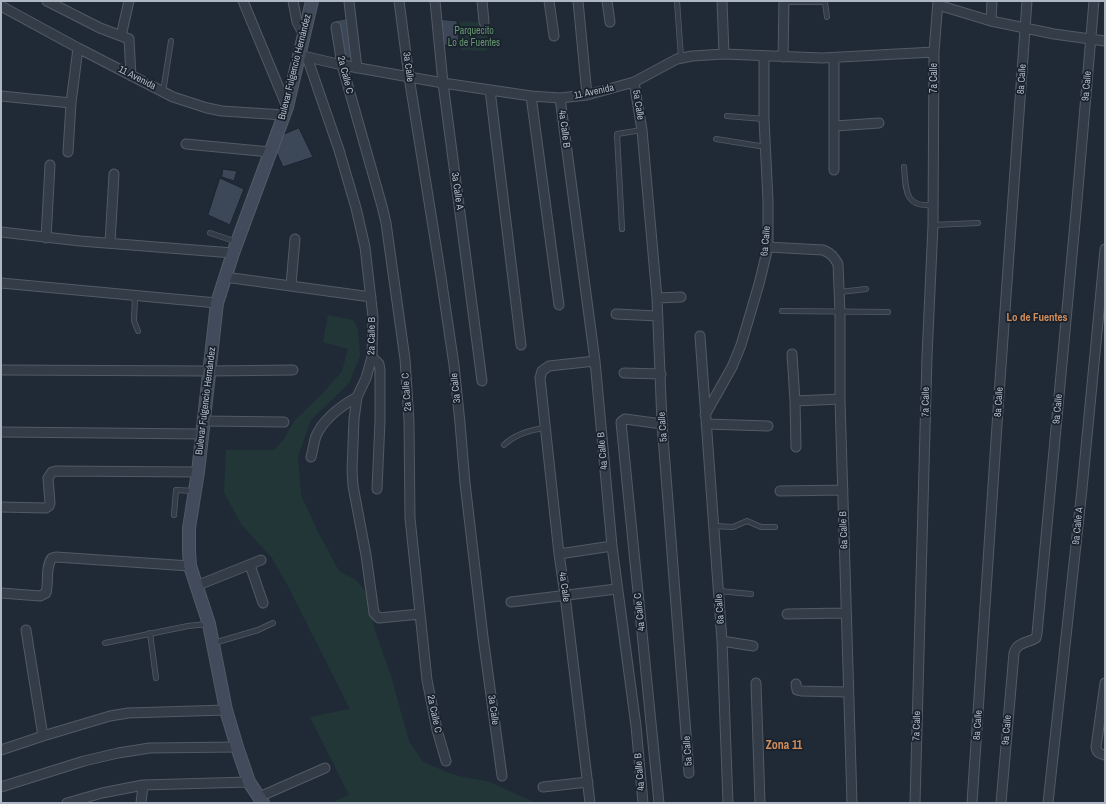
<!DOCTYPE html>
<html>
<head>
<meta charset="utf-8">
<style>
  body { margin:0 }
  #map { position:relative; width:1106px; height:804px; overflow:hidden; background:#202a37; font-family:"Archivo Narrow",sans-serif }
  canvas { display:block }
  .frame { position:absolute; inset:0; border:2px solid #aeb7c4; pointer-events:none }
</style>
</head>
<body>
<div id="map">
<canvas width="1106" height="804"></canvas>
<div class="frame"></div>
</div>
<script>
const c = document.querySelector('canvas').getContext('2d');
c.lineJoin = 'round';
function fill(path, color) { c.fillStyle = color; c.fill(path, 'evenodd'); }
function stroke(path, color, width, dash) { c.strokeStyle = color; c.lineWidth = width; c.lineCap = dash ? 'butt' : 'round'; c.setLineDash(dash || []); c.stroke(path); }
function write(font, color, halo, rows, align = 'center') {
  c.font = font + ' "Archivo Narrow",sans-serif'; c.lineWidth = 3.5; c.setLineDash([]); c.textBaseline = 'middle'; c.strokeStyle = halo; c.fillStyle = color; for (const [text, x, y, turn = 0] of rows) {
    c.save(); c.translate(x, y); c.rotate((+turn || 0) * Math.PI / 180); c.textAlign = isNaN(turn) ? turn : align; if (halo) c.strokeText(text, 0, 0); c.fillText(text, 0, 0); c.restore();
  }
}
const green = new Path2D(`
  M460,21l27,2v28l-26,-1z
  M328,315l25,5 5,9 2,27 -11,27 -38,37 -13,36 3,39 16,35 22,41 17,9 14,17 4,31 17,48 18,65 14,21 31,13 36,7 46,21h-205l18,-8 -39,-78 40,-8 -61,-121 -17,-30 -31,-34 -17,-32 2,-42h48l10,-11 11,-19 28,-27 19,-22 6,-22 -25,-7z`);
const building = new Path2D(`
  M351,18l4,40h-13l-7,-37z
  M439,19l18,2 2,25 -16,-1z
  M299,128l14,29 -30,10 -9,-20 4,-10z
  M223,169l14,2 -3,10 -12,-4z
  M220,178l24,11 -14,36 -22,-10z`);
const lane = new Path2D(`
  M677,1l4,57
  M784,2h41l2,15
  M163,92l8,-51
  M727,116l37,3
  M716,139l50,8
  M904,167c2,22 0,41 29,38
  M933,225l45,-2
  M622,229l-5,-95 25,-4
  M210,233l27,9
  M840,292l26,-3
  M135,295l-1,26 4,10
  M782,311l106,1
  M504,445c11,-11 26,-15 41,-17
  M174,515l2,-25 18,1
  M714,526l19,1 14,-6 14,6h14
  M719,591l32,3
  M150,633l6,45
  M105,643l83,-17 19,-2
  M214,643l44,-13 15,-7`);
const street = new Path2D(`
  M47,1l53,27 29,11 2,37
  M243,1l44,106
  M293,1l4,21 7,13
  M399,1l10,76 32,200 13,88 6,58 5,60 18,154 19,139
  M435,1l8,82 39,298
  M482,1l2,21
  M549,1l5,35
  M578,1l9,94
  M607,1l3,21
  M722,1l2,53
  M349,2l8,66
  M938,5l53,16 63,13 51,7
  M1,6l77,42 95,49 34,11 15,3 62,4
  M991,21l1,-20
  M336,27l6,38 40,141 4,17 19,136 4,62 1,97 17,162 10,50 9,31
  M121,36l8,-35
  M299,55l43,10 101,18 88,13 29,2 27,-3 47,-13 43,-23 15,-3 32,-2 98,4 112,-6
  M307,57l32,93 17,58 9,39 8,70 -1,40 -6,21 -9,19 -3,22 -2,51 1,16 13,69 8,58 5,5 41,-4
  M783,57l1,-56
  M634,82l8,48 15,168 5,126 27,349
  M490,90l31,255
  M1,96l70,7
  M531,96l28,209
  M560,98l35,263 17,185 24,180 7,77
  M835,126l44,-3
  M186,144l84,8
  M68,152l3,-49 7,-55
  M834,170v-112
  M1,232l79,9 153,12
  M46,238l4,-73
  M110,243l4,-69
  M768,247l55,3c8,3 11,7 15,14l2,49v86l12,404
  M225,277l146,20
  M1,283l216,20
  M291,285l4,-46
  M657,298l24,-1
  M616,314l42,2
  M700,336l22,305 6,162
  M792,354l3,47
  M372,357l7,7 1,6v51l-3,68
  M1,370l209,1 83,-1
  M624,373l37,1
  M705,415l27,-48 9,-22 18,-61 9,-37v-46l-4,-82v-63
  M204,421l80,1
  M706,424l62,2
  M1,432l202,2
  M796,447l-1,-46 45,-2
  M311,457c2,-7 3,-15 5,-21 8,-18 25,-30 41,-39
  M780,491l63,-1
  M1,507l45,1 3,-2 1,-3 -2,-25 4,-6 4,-1 142,1
  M559,554l53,-8
  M250,565l13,38
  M196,586l65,-26
  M1,593l39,3 6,-3c3,-11 -1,-26 6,-35l4,-1 134,9
  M511,602l105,-13
  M787,614l59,-1
  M26,630l17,106
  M722,641l31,5
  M756,683l4,120
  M1105,683l-9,64c1,6 4,7 9,8
  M796,684l1,6 4,1 47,1
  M1,750l42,-14 67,-20 18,-3 98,-3
  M1,787l83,-26 34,-8 32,-5 87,-1
  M543,787l45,-5
  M259,797l66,-29
  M67,803l35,-10 41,-8 106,-3
  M141,803l2,-18
  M590,803l-25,-208 -6,-41 -19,-176 2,-7 7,-5 46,-5
  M659,803l-38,-381 4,-3 37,5
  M915,803l12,-447 6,-131 1,-173 4,-51
  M972,803l27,-408 28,-394
  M1001,803l13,-150c3,-11 14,-10 22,-15l1,-4 39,-422 18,-211
  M1048,803l34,-314 23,-240`);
const secondary = new Path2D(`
  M263,803l-14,-21 -12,-35 -11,-37 -17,-86 -19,-58 -1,-15v-23l9,-56 19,-169 16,-50 54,-146 25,-106`);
const parkNames = [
  ["Parquecito",474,31],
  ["Lo de Fuentes",474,43]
];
const streetNames = [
  ["Bulevar Fulgencio Hernández",295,67,-76],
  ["3a Calle",408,67,82],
  ["2a Calle C",345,75,76],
  ["11 Avenida",137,78,27],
  ["7a Calle",934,78,-90],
  ["8a Calle",1022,79,-86],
  ["9a Calle",1087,86,-85],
  ["11 Avenida",594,92,-12],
  ["5a Calle",638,105,81],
  ["4a Calle B",564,129,83],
  ["3a Calle A",457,191,82],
  ["6a Calle",766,241,-85],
  ["2a Calle B",372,336,-89],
  ["3a Calle",456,388,-96],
  ["2a Calle C",407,392,-94],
  ["Bulevar Fulgencio Hernández",206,401,-83],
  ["7a Calle",926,402,-89],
  ["8a Calle",999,402,-86],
  ["9a Calle",1058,409,-85],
  ["5a Calle",663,427,-94],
  ["4a Calle B",603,451,-95],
  ["9a Calle A",1078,526,-84],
  ["6a Calle B",844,530,-92],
  ["4a Calle",564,587,82],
  ["6a Calle",720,609,-94],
  ["4a Calle C",640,612,-96],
  ["3a Calle",493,710,82],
  ["2a Calle C",434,714,78],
  ["8a Calle",978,725,-86],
  ["7a Calle",917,726,-88],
  ["9a Calle",1007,730,-85],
  ["5a Calle",688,751,-94],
  ["4a Calle B",640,772,-95]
];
const neighbourhoodNames = [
  ["Lo de Fuentes",1037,318]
];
const quarterNames = [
  ["Zona 11",784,746]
];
fill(green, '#223638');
fill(building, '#3c4857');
stroke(building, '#1b232e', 1);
stroke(lane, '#515a65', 6);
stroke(street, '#515a65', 11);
stroke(secondary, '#515a65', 14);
stroke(lane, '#343c48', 4.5);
stroke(street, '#343c48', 9);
stroke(secondary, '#424b5b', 12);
write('10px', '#669570', '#19212c', parkNames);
write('10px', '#aeb7c4', '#19212c', streetNames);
write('bold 11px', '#d28e5b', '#19212c', neighbourhoodNames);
write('bold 12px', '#d28e5b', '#19212c', quarterNames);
</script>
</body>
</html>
